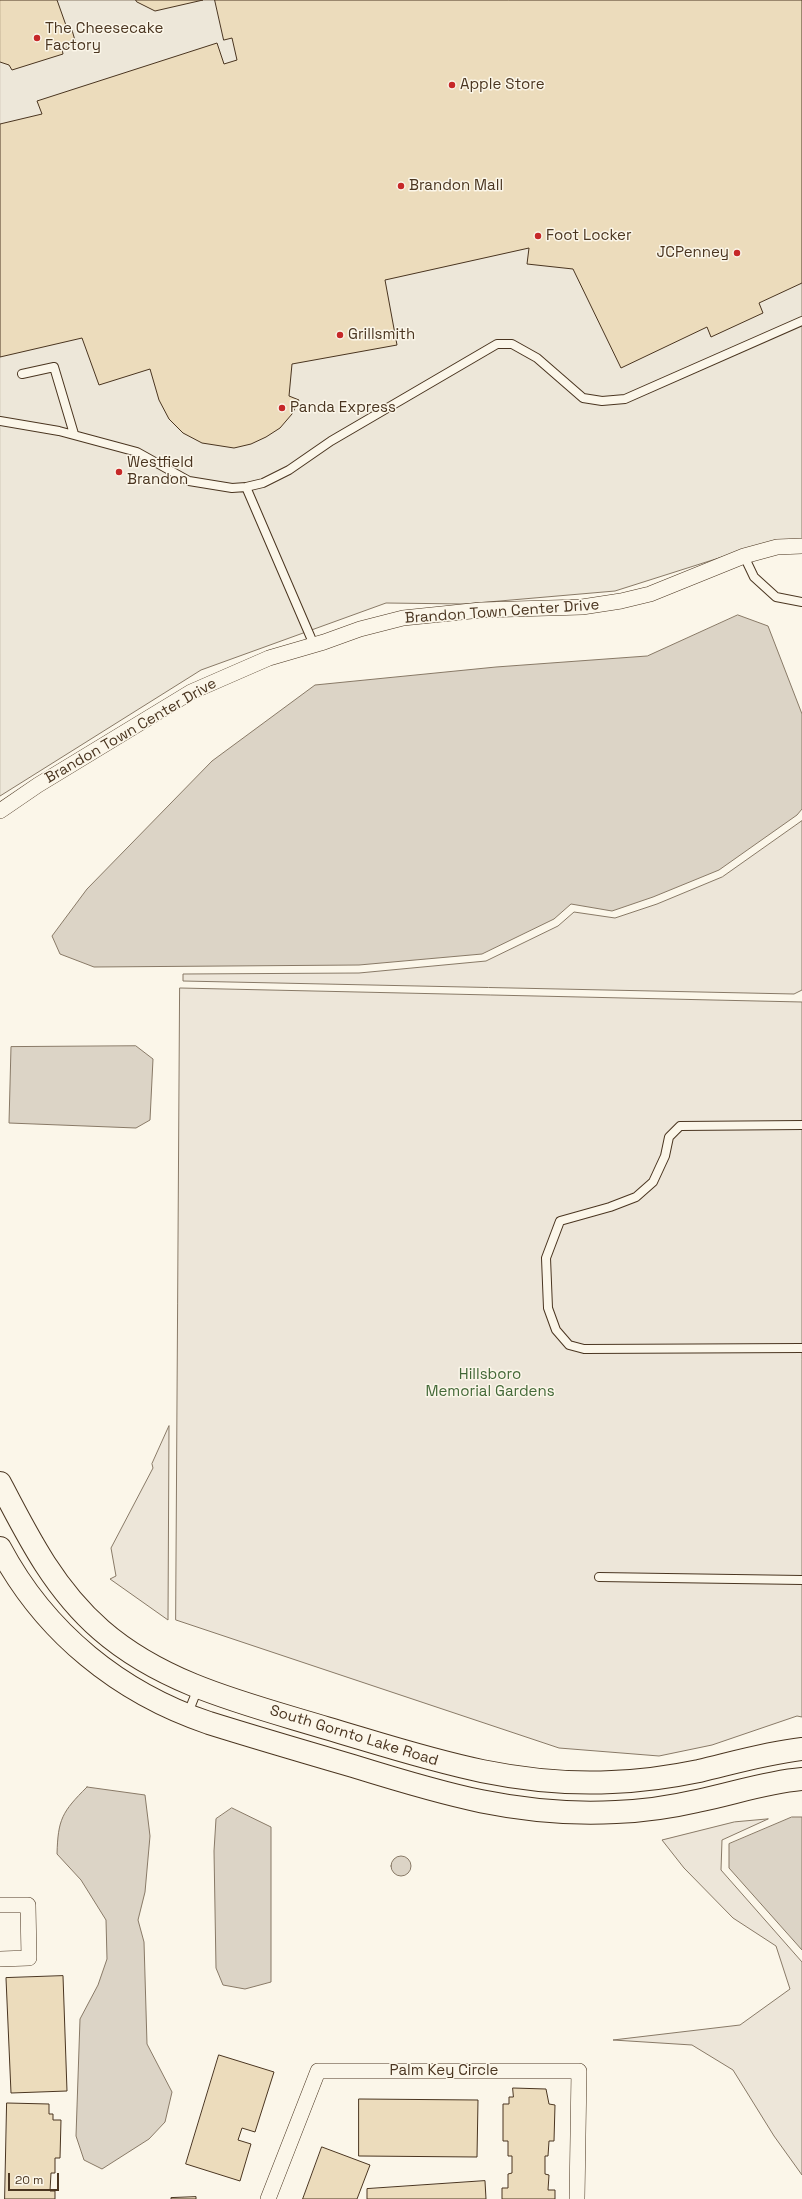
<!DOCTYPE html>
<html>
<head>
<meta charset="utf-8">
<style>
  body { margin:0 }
  #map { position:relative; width:802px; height:2199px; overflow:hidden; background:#fbf6e9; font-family:"Space Grotesk",sans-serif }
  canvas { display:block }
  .scale { position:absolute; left:8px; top:2173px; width:51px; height:18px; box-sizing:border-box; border:2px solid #4a3520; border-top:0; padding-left:5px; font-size:12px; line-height:14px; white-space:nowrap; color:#4a3520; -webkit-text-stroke:3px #fbf6e9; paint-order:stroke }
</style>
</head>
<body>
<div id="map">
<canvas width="802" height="2199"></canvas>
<div class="scale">20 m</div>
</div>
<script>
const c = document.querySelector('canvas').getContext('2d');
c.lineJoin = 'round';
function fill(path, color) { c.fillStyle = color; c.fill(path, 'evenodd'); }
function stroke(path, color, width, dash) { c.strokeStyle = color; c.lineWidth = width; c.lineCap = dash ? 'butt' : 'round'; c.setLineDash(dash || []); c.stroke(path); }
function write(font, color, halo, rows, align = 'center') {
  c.font = font + ' "Space Grotesk",sans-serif'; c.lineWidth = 3; c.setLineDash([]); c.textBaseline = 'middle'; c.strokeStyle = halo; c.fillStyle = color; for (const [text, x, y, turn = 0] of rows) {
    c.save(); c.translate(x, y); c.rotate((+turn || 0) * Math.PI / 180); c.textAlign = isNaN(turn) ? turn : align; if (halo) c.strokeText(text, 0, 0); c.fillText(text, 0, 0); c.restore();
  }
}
const green = new Path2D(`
  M802,821v169l-8,4 -611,-13v-7l176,-1 127,-12 72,-35 16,-14 41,6 42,-14 65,-27z
  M180,988l622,14v715l-5,-1 -85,29 -53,11 -100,-8 -383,-128z
  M169,1426l-1,194 -58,-41 6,-3 -5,-28 42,-80 -1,-4z
  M768,1819l-46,21 -1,30 81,92v213l-28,-39 -41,-66 -41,-25 -79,-5 127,-15 50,-36 -14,-43 -43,-28 -49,-50 -22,-28 72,-18z`);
const parking = new Path2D(`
  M0,0h802v540l-39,4 -148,47 -150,13 -79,-1 -185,67 -201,126z`);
const water = new Path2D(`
  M738,615l30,11 34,88v95l-5,6 -78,55 -66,27 -41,14 -41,-7 -17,15 -72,35 -123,11 -265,2 -34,-13 -8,-18 35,-47 125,-128 103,-76 181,-18 151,-11z
  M136,1046l17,13 -3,61 -14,8 -127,-5 2,-76z
  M87,1787l58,8 5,41 -5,56 -7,28 6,22 3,102 25,48 -7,30 -16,17 -47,30 -18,-9 -8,-24 4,-117 18,-34 9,-26 -1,-39 -25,-40 -24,-26c1,-35 5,-42 30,-67z
  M232,1808l39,19v155l-26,7 -22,-4 -7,-17 -2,-117 2,-32z
  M792,1817h10v133l-73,-82v-24z
  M391 1866a10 10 0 1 1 20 0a10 10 0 1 1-20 0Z`);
const building = new Path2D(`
  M0,0h57l11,31 4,-1 4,14 -14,5 1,5 -51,16 -3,-5 -9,-3z
  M136,0h67l-48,11 -18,-9z
  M215,0h587v283l-43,20 4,10 -52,24 -4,-10 -86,41 -48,-99 -46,-5 2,-16 -144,32 12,65 -105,19 -3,32 10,4 -7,14 -12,14 -14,9 -15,7 -17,4 -32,-5 -19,-10 -14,-14 -10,-19 -9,-31 -51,16 -17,-47 -82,19v-233l42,-10 -5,-13 180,-58 7,21 13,-4 -5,-22 -8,2z
  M63,1976l4,115 -56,2 -5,-115z
  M219,2055l55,17 -19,60 -13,-4 -4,12 13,4 -11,37 -54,-17z
  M513,2088l33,1 3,15 6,1 -1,36h-5l-1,15h-3v18l4,1 -1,15h7v9h-53v-11h6v-14l4,-1v-17h-4v-15h-5v-37h6v-7h4z
  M359,2099l119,1 -1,57 -118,-1z
  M7,2103l42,1v10h4v6h8l-1,38h-5v15h-4l-1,18h5v8h-50z
  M322,2147l48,18 -13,34h-54z
  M485,2181l1,18h-119v-10z
  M196,2197v2h-25v-1z`);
const lane = new Path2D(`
  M22,374l32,-7 20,67
  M0,421l59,10 78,21 52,29 43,7 14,-1 17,-4 26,-13 42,-29 166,-97h15l25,14 46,40 19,3 23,-2 177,-78
  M246,487l68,158
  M744,556l10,21 22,20 26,5
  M802,1125l-122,1 -11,11 -4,19 -12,26 -17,15 -26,10 -50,14 -14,37 2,50 8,22 13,15 15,4 218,-1
  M599,1577l203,3
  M188,1713l10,-25`);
const street = new Path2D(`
  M0,811l38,-26 153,-93 78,-34 55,-16 36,-13 43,-11 78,-8 101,-3 39,-6 29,-7 94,-38 33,-9 25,-1
  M0,1905h28l1,53 -29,1
  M268,2199l50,-128h261l-2,128`);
const secondary = new Path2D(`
  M0,1483c28,54 54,106 101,147 63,55 146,74 225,98 98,29 182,59 286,54 29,-1 58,-5 87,-11 34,-8 68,-18 103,-22
  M0,1548c45,85 120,145 209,175 48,15 96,29 144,43 90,28 166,51 263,46 27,-1 55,-5 81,-11 35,-7 69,-19 105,-22`);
const markers = [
  [37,38,4,"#c62828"],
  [452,85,4,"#c62828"],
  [401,186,4,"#c62828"],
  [538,236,4,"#c62828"],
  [737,253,4,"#c62828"],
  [340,335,4,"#c62828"],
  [282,408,4,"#c62828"],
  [119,472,4,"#c62828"]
];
const poiNames = [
  ["The Cheesecake",45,29],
  ["Factory",45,46],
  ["Apple Store",460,85],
  ["Brandon Mall",409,186],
  ["Foot Locker",546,236],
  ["JCPenney",729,253,"right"],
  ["Grillsmith",348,335],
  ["Panda Express",290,408],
  ["Westfield",127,463],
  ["Brandon",127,480]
];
const streetNames = [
  ["Brandon Town Center Drive",502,612,-4],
  ["Brandon Town Center Drive",131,731,-30],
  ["South Gornto Lake Road",354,1736,17],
  ["Palm Key Circle",444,2071]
];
const parkNames = [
  ["Hillsboro",490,1375],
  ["Memorial Gardens",490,1392]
];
fill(green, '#ede6d9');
stroke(green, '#887966', 1);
fill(parking, '#ede7d9');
stroke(parking, '#887966', 1);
fill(water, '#dcd4c6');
stroke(water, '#887966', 1);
fill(building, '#ecdcbc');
stroke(building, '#4a3520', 1);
stroke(lane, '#4a3520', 10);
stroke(street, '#4a3520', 16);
stroke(secondary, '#4a3520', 24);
stroke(lane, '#fbf6e9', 8);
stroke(street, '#fbf6e9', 15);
stroke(secondary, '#fbf6e9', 22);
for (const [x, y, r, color] of markers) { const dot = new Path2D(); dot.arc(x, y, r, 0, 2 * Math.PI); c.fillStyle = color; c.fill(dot); stroke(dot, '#fbf6e9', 1.5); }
write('15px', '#4a3520', '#fbf6e9', poiNames, 'left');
write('15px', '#4a3520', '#fbf6e9', streetNames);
write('15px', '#436837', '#fbf6e9', parkNames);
</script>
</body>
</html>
